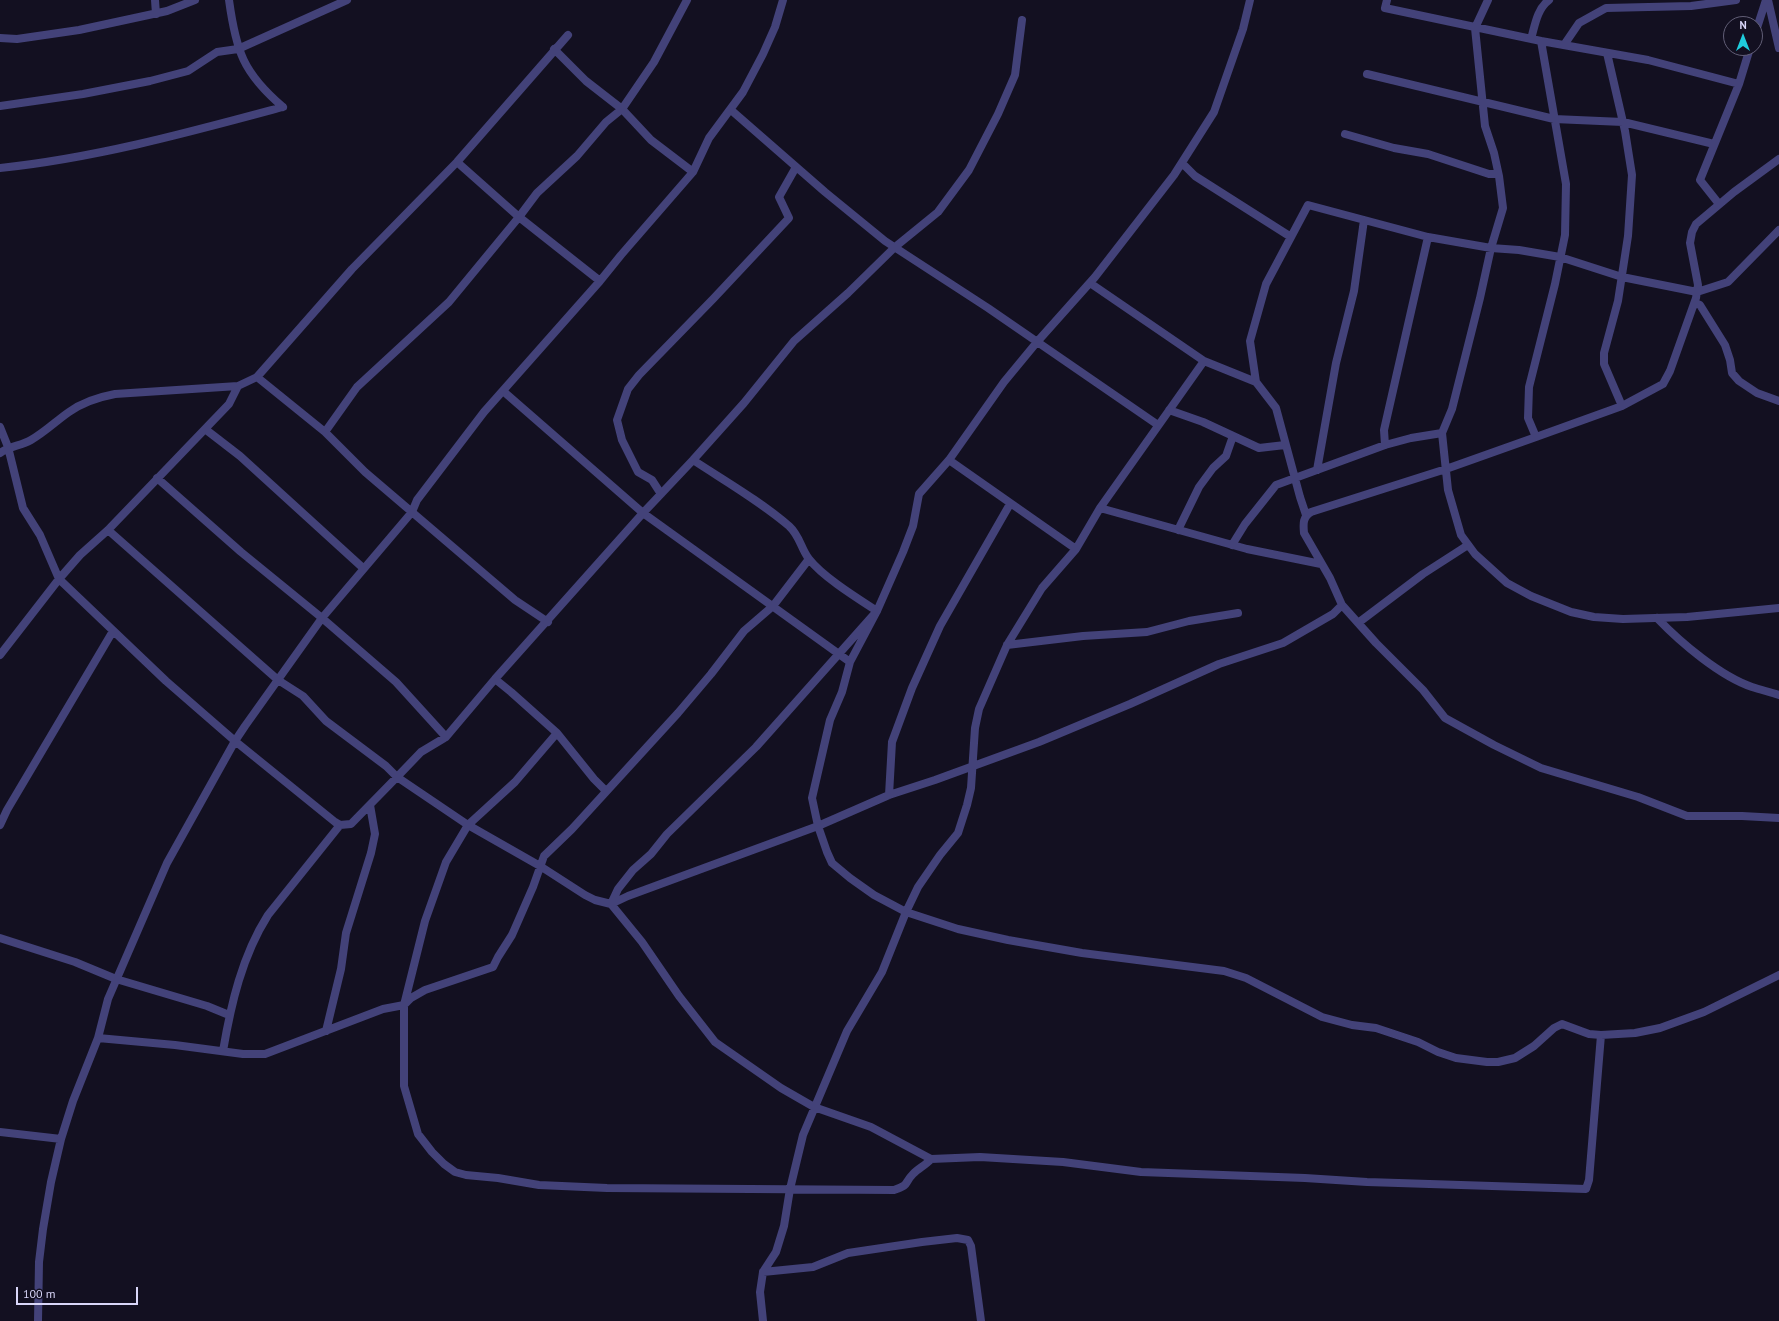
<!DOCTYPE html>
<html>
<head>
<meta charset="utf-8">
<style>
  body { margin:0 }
  #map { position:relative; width:1779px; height:1321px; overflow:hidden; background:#131021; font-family:"PT Sans",sans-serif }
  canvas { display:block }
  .north { position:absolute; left:1723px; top:16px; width:40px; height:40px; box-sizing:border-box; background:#131021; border:1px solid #625f77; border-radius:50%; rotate:0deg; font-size:11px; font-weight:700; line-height:16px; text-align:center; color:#d9d6f9 }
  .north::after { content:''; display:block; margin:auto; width:14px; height:18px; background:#1fccdc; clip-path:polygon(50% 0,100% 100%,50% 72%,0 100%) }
  .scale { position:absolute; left:16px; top:1287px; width:122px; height:18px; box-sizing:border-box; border:2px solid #d9d6f9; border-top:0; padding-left:5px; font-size:12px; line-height:14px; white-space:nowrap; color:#d9d6f9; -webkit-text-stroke:3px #131021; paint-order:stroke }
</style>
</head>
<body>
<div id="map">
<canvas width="1779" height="1321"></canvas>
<div class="north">N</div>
<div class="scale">100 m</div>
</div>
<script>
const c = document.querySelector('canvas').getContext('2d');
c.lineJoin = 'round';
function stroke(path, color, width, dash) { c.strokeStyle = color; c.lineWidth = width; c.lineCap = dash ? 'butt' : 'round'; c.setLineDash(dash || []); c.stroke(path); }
const minor = new Path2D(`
  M155,0l1,14
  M229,0c7,51 14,73 54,107
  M1250,0l-7,29 -29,83 -40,63 -79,102 -58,65 -33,40 -55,78 -30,34 -6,32 -10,26 -26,59 -27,51 -8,30 -12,28 -18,78 6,28 9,26 5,11 18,15 24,17 32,17 52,17 50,11 74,13 142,18 22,7 76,39 30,8 24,3 42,14 20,10 18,6 31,4h11l17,-4 19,-12 20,-18 8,-4 27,10 12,1 34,-2 25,-5 44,-16 75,-37
  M1387,0l-2,8 156,33 25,143 -1,51 -10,49 -26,103 -1,31 8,19
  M1488,0l-13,28 10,98 9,27 5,23 4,32 -12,40 -11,50 -28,111 -10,24 6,57 13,45 14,19 32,29 24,13 40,16 23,5 29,2 64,-2 92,-9
  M1768,0l11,48
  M1755,34l11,-34
  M0,38l17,1 62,-9 88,-19 28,-11
  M1531,39c4,-14 6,-30 18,-39
  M1541,41l107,19 91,24 11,-36
  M1564,45l15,-22 27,-15 85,-2 45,-6
  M554,49l32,32 36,28 29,31 42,32
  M1607,53l18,78 7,44 -4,61 -10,65 -14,52v11l18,42
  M1367,74l187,45 69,3 91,22
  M0,106l83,-12 67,-13 38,-10 29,-19 21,-3 109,-49
  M731,110l94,82 60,49 103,67 170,117
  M1345,134l49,14 34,6 61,20h9
  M457,162l62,55 81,64
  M1182,163l13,13 96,61
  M0,168c96,-10 190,-36 283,-61
  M1719,204l-19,-24 39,-96
  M1090,283l114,78
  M1695,303l5,2 25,40 5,15 2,13 7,8 18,12 22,8
  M257,377l68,55 40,40 150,128 33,22
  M1256,382l20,26 24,89 6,18
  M1169,410l34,12 56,26 26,-3
  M0,427l8,20 15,61 17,27 19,44 107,102 69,60 100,81 5,3 11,-1 46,-47 71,48 72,41 45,29 10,5 16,4 17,-8 190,-70 71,-31 46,-15 104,-38 91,-38 89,-40 64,-21 50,-29 9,-9 -12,-27 -26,-45c-1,-10 -1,-16 7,-21l135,-43 90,-32 86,-31 41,-22 7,-13 26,-73 2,-13 -8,-42 2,-11 4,-8 38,-32 45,-33
  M205,429l35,27 123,112
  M325,432l32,-45 92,-85 70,-85 18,-24 40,-37 29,-34 16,-13 32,-47 33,-62
  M1385,445l-1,-15 44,-193
  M0,453c9,-7 21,-7 31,-13 14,-8 25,-19 38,-28 14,-10 30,-15 46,-18l123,-8
  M693,460c32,21 67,41 96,66 11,10 12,23 20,33 14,18 48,39 68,52l-121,136 -89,87 -16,20 -18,16 -15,19 -7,15 31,38 37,54 36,46 66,46 33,19 57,20 60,32 49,-2 83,5 78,10 164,6 62,4 219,7 3,-9 12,-145
  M949,460l127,89
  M1317,470l19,-107 18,-72 10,-71
  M157,478l84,74 81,66 74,64 50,55
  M661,494l-9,-14 -14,-8 -16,-32 -5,-20 11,-31 11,-14 75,-77 75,-80 -10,-21 17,-30
  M1100,508l147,41 74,15
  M108,530l170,150 25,16 23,25 60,45 11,11 24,-25 25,-15 49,-58 148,-166 -140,-122
  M1178,530l21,-43 14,-19 13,-12 7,-20
  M1232,545l13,-21 31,-39 109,-40 26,-7 31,-5
  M1342,605l34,38 47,47 22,28 49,27 47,23 97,29 49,19h55l37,2
  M1657,618c24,25 63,58 95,69 9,3 18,5 27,8
  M1358,623l65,-49 45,-29
  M1007,645l76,-9 64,-4 42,-11 49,-8
  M0,655l59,-76 21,-24 28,-25 121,-126 9,-18 19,-9 95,-108 105,-107 111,-127
  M850,662l-207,-149 50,-53 51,-57 50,-62 54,-48 47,-46 43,-35 31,-42 29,-56 17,-39 7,-55
  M495,679l16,13 46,41 -42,49 -47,43 -22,37 -21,59 -21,84v81l14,48 14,18 12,12 11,8 11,3 32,3 41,7 68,3 287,2c17,-6 9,-6 19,-16 6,-6 13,-9 18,-15
  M557,733l37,46 12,12
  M889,795l3,-53 20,-54 28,-62 70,-122
  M0,825l7,-15 106,-179
  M0,938l75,24 41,17 91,27 22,9
  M326,1031l15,-62 5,-36 25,-80 4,-19 -5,-29
  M98,1038l77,7 68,9h22l118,-45 21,-4 7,-7 14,-8 68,-23 5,-10 14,-22 21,-48 11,-31 28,-27 106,-116 33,-39 33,-43 29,-25 36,-47
  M223,1051c8,-47 19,-95 45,-136l72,-90
  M0,1132l61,7
  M763,1272l50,-5 35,-14 74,-11 35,-4 11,2 3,6 10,75
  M38,1321l1,-59 4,-33 8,-47 10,-43 12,-38 25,-63 10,-39 59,-136 68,-122 10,-15 77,-108 90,-106 5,-12 67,-88 116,-131 21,-26 72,-83 16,-34 34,-46 20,-38 12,-27 8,-27
  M763,1321l-3,-29 3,-20 13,-20 8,-26 6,-37 13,-54 44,-104 35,-59 24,-60 12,-25 22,-32 18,-22 9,-28 4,-17 4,-60 4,-19 28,-64 35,-57 34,-39 24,-41 104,-147 52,21 -6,-41 16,-57 42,-79 120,32 63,11 28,2 41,7 62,20 75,15 31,-10 51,-52`);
stroke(minor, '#434279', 8);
</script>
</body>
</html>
